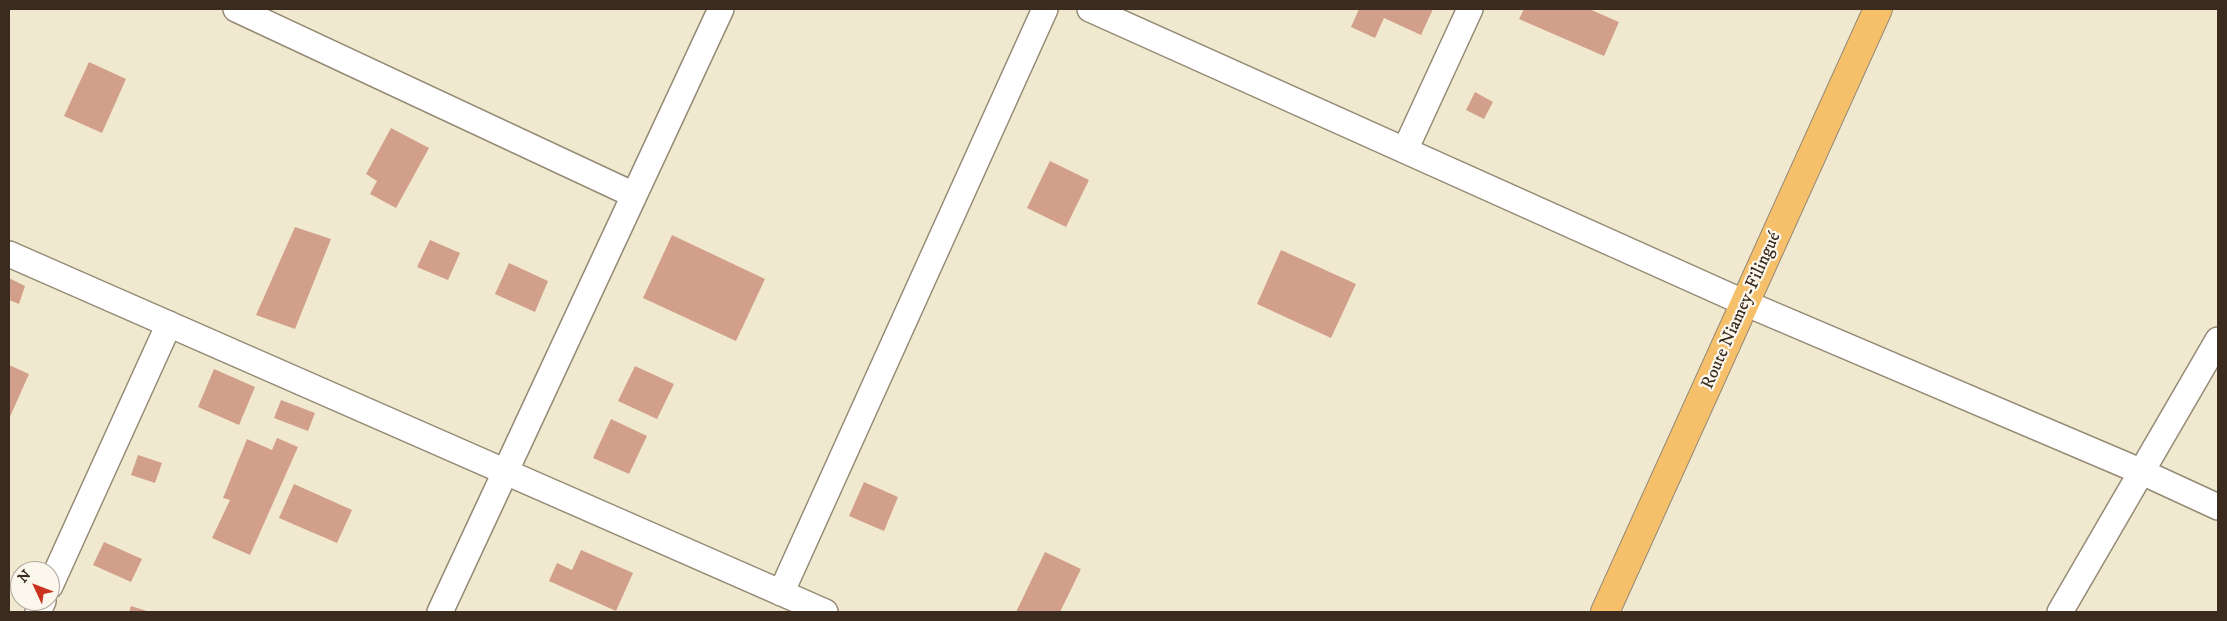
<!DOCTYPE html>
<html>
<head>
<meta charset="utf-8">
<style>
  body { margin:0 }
  #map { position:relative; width:2227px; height:621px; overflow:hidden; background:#f0e9cf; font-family:"IM FELL DW Pica",serif }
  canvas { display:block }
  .frame { position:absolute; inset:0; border:10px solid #3b2a1e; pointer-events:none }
  .north { position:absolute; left:10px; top:561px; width:50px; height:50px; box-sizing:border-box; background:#fbf7ec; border:1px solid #aea59a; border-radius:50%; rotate:313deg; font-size:14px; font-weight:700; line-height:20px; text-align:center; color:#3b2a1e }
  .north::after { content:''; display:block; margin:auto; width:18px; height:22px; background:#c8321e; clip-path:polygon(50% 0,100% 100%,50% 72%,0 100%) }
</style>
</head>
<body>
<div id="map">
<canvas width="2227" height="621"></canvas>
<div class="frame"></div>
<div class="north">N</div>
</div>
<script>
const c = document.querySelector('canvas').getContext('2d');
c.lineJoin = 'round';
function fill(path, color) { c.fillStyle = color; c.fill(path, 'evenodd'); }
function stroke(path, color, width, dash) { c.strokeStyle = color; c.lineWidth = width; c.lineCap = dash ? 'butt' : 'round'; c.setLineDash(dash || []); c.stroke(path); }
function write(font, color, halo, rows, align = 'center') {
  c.font = font + ' "IM FELL DW Pica",serif'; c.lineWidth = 4.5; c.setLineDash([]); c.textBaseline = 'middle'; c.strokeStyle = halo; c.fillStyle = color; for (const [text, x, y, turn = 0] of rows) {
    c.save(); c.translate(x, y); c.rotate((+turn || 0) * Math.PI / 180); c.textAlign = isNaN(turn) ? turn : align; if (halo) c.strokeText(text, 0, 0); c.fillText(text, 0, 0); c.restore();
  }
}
const building = new Path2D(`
  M1359,9h74l-12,26 -37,-17 -9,20 -24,-11z
  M1524,9h65l30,13 -15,34 -85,-37z
  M89,62l37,17 -24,54 -38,-17z
  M1475,92l18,10 -9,17 -18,-9z
  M391,128l38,20 -33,60 -26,-14 7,-13 -11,-7z
  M1050,161l39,19 -23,47 -39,-19z
  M295,227l36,12 -36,90 -39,-14z
  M672,235l93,44 -29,62 -93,-43z
  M430,240l30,13 -12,27 -31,-13z
  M1281,250l75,34 -25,54 -74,-34z
  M509,263l39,18 -13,31 -40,-18z
  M9,278l16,8 -6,18 -10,-4z
  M9,365l20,9 -20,45z
  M635,366l39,18 -17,35 -39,-18z
  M214,369l41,18 -16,38 -41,-18z
  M281,400l34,13 -7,18 -34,-13z
  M611,419l36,17 -18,38 -36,-16z
  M277,438l21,9 -48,108 -38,-17 18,-38 -7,-2 24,-59 25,11z
  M138,455l24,8 -7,20 -24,-8z
  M864,482l34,15 -14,34 -35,-15z
  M294,484l58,26 -15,33 -58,-25z
  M104,542l38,17 -11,23 -38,-17z
  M581,550l52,23 -17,38 -67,-30 8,-18 15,7z
  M1045,552l36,17 -21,43h-44z
  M131,606l19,6h-21z`);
const minor = new Path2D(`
  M236,9l398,186
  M1090,9l655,294 397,169 76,35
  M1405,150l65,-141
  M9,254l816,358
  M50,586l119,-262
  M781,593l264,-584
  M38,612l5,-11
  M440,612l281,-603
  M2060,612l158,-272`);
const primary = new Path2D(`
  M1605,612l273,-603`);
const streetNames = [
  ["Route Niamey-Filingué",1742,311,-66]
];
fill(building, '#d2a08a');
stroke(minor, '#968a76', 28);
stroke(primary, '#968a76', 30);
stroke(minor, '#fff', 25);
stroke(primary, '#f6c06b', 28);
write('18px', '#3b2a1e', '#fbf7ec', streetNames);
</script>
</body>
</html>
